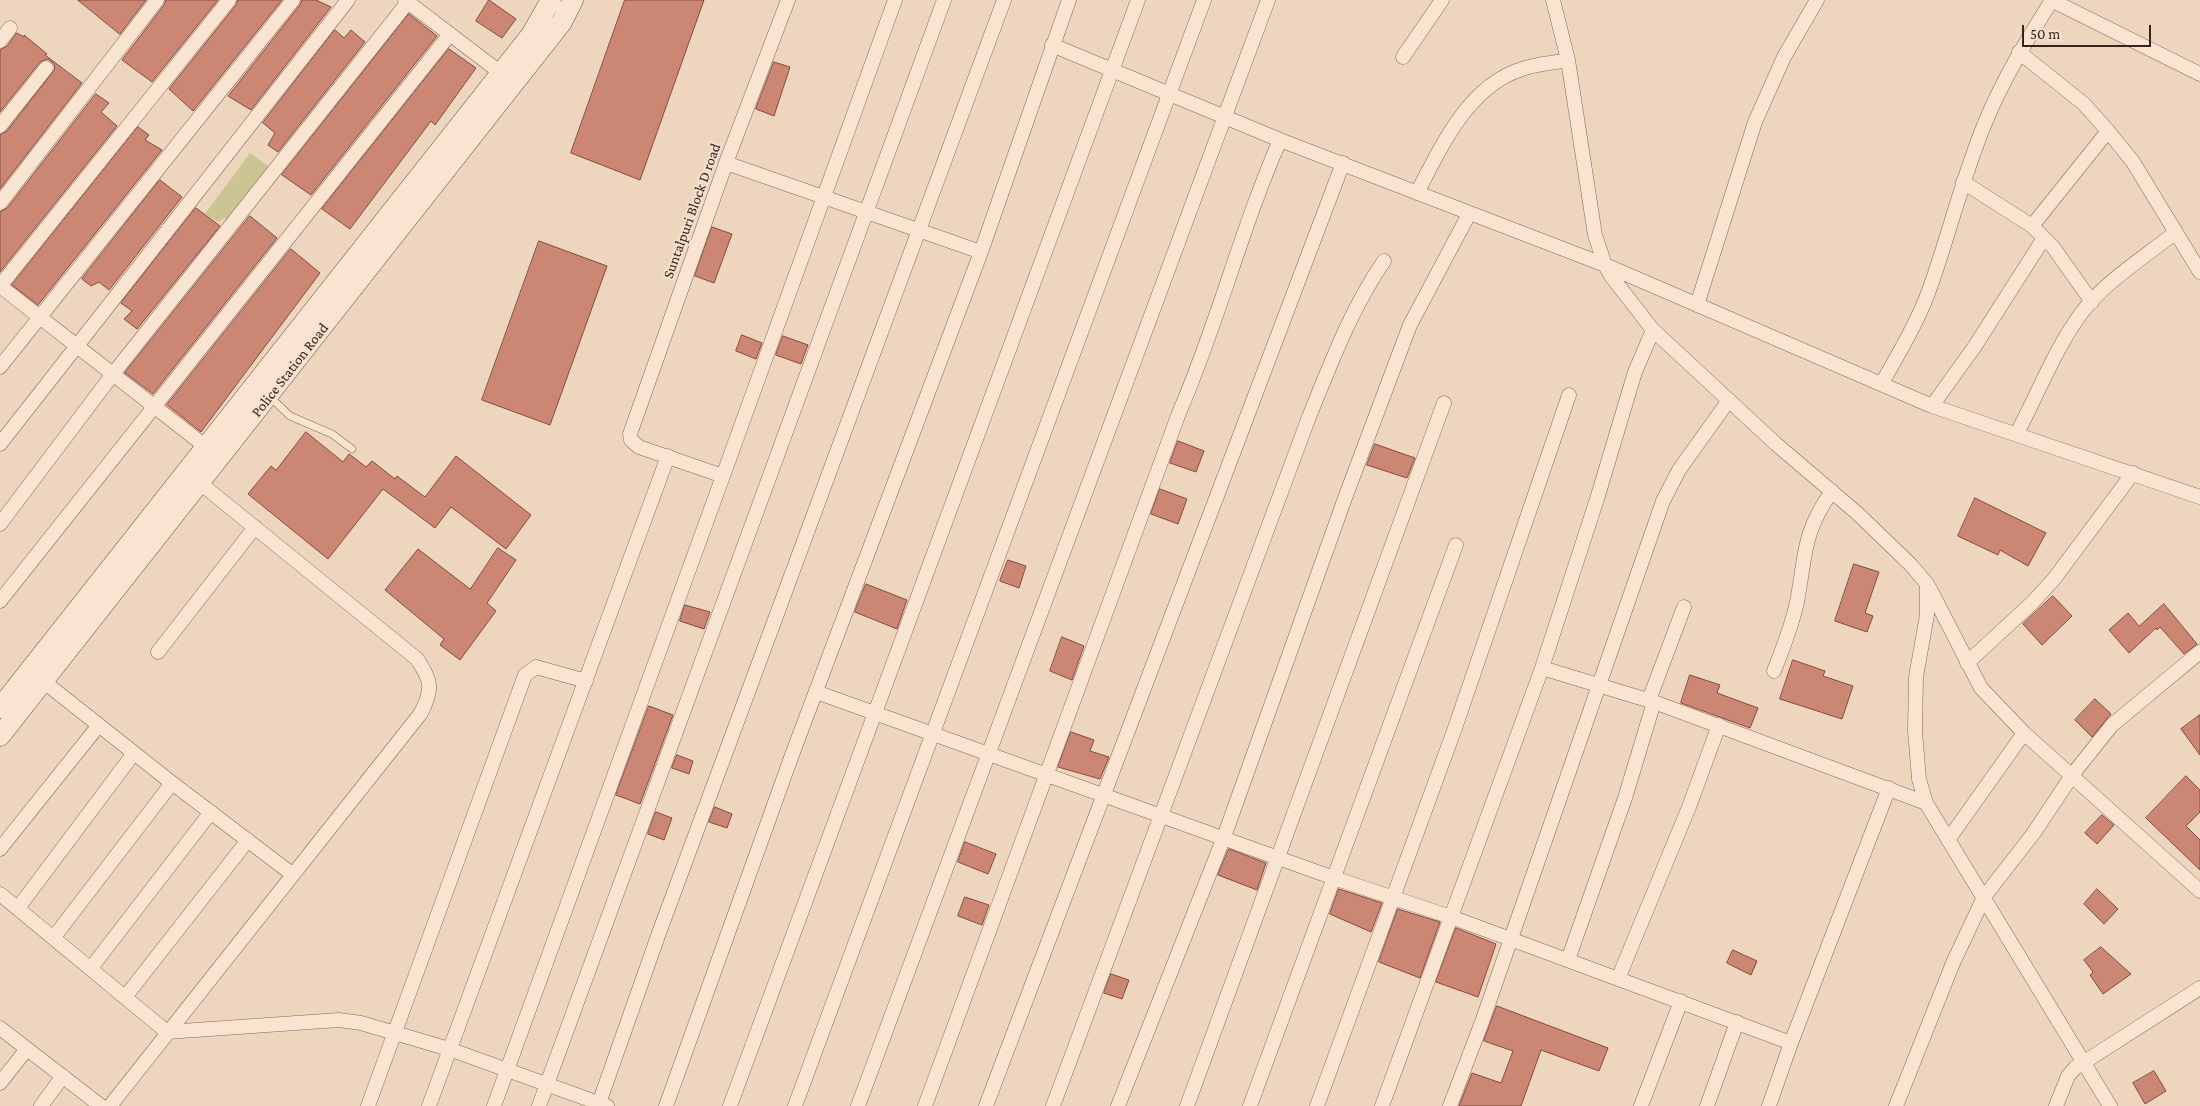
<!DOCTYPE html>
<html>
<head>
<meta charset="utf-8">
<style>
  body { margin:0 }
  #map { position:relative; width:2200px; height:1106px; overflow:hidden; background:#edd5be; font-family:"Crimson Pro",serif }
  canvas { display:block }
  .scale { position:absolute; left:2022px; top:25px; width:129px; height:22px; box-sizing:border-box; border:2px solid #35231c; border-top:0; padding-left:6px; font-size:15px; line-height:18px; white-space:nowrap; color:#35231c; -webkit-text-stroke:4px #f5e1ce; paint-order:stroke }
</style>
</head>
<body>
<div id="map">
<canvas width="2200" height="1106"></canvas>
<div class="scale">50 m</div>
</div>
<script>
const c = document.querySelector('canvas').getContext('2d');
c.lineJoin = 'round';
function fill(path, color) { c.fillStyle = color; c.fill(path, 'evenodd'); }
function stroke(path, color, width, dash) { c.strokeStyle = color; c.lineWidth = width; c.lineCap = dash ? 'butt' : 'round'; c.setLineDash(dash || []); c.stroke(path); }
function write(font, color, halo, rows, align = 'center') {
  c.font = font + ' "Crimson Pro",serif'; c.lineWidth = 4; c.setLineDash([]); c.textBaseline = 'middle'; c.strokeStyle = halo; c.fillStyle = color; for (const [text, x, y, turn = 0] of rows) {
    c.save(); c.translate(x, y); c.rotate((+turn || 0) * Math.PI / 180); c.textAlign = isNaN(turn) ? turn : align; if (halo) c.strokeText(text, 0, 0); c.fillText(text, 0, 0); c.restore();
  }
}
const green = new Path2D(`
  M250,153l25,18 -43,53 -7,-6 -7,4 -13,-8z`);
const building = new Path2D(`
  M78,0h68l-26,34z
  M166,0h52l-66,82 -30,-22 42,-55z
  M238,0h44l-89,111 -24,-22 67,-84z
  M302,0h14l15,7 -80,103 -23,-14 72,-91z
  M489,0l27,19 -14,19 -26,-17z
  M625,0h79l-64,180 -69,-27z
  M409,14l28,22 -126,159 -29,-20z
  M335,30l9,8 7,-8 14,12 -87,110 -10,-7 7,-12 -12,-10z
  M17,33l7,4v-2l23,19 -2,1 37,28 -82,106v-54l7,-4 48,-62 -1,-5 -6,-5 -8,3 -40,50v-62l7,-4z
  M449,49l27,19 -41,57 -4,-4 -81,108 -28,-20z
  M774,62l16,5 -16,49 -18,-7z
  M96,94l13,9 -8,9 16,14 -117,146v-60l7,-4z
  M138,127l11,8 -4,5 17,10 -124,155 -26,-20z
  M160,180l22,17 -73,93 -10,-8 -8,4 -9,-7z
  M196,208l24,18 -83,103 -13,-10 8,-8 -11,-8z
  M250,216l27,22 -124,156 -28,-21z
  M712,227l20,7 -18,49 -19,-7z
  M539,241l68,25 -57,159 -68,-25z
  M291,249l29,24 -119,159 -34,-27z
  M742,335l20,8 -6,16 -20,-8z
  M783,336l25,9 -7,19 -25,-9z
  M306,432l37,30 6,-8 17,13 6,-6 23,18 2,-3 28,21 31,-41 75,59 -25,34 -55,-42 -16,21 -52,-39 -55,70 -80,-65 23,-28 5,4z
  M1178,441l26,10 -8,21 -26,-9z
  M1375,444l40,14 -8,20 -40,-13z
  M1160,489l27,10 -9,25 -27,-10z
  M1975,498l71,35 -18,33 -28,-16 -2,5 -40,-19z
  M498,548l18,12 -29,43 9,8 -36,49 -20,-15 4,-6 -59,-49 33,-41 52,40z
  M1008,560l18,6 -7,22 -19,-7z
  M1854,564l25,8 -14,41 8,3 -6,16 -32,-11z
  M866,584l41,16 -10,29 -42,-17z
  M2053,596l19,20 -30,29 -19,-21z
  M2164,604l33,40 -13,10 -24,-27 -3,3 -1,-2 -27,25 -20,-23 19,-17 11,13z
  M685,605l25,7 -6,17 -24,-8z
  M1062,637l22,9 -12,34 -22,-9z
  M1793,660l32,11 -2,5 30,10 -11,33 -62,-20z
  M1690,675l30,10 -3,8 41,15 -8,20 -69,-25z
  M2095,699l16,15 -19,23 -17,-17z
  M649,706l24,9 -33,89 -24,-9z
  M2200,715v40l-19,-26z
  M1071,732l23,8 -4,11 19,6 -9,22 -42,-12z
  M677,755l16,6 -4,13 -17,-6z
  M2186,776l14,14v22l-14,14 14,14v30l-54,-52z
  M715,807l17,7 -5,14 -18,-6z
  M656,812l16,6 -8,22 -16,-6z
  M2102,815l12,10 -17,19 -12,-11z
  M965,842l31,12 -8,20 -30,-12z
  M1229,849l37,14 -9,27 -39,-15z
  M1339,889l43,14 -11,29 -41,-18z
  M2097,889l21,20 -14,15 -20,-20z
  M965,897l24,8 -7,20 -24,-9z
  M1398,909l42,13 -20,56 -41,-16z
  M1456,928l40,16 -18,53 -42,-15z
  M2101,947l30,27 -28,20 -13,-19 3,-3 -9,-12z
  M1733,950l24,11 -6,14 -24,-12z
  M1111,974l18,6 -7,19 -18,-6z
  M1497,1006l111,42 -9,23 -58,-21 -20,56h-62l13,-33 29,10 12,-32 -29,-10z
  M2154,1071l12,20 -21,13 -12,-21z`);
const lane = new Path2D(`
  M269,396l21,20 42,18 20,15`);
const street = new Path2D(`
  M405,0l96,73
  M788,0l-62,163 -96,271 1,6 8,7 84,29 172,-476
  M1553,0l15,60 27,175 10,30 6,11 42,54 123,114 81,69 54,52 16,19v31l-11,62 -1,54 4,48 7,24 184,303
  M2051,0l149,74
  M0,41l10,-13
  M1052,45l228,95 325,125 327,141 268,91
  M2019,52l65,52 24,27 25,31 67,110
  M1403,57l39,-57
  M0,126l46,-58
  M726,163l255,89
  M1963,182l69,44 21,21 39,55
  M1417,193c24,-46 51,-107 105,-124 14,-5 31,-6 46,-9
  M0,203l157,-203
  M2032,226l76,-95
  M0,286l229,-286
  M0,286l205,160
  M1697,305l58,-183 29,-65 33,-57
  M0,367l293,-367
  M1882,383c18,-32 37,-63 49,-98 19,-54 32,-109 54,-162 18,-44 42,-83 67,-123
  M1932,406l43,-60 69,-108
  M2017,433c21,-39 39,-87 66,-122 23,-30 63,-55 93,-79
  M0,444l348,-444
  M0,524l113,-150 295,-372
  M1930,589l51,99 43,45 176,158
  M0,601l450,-567
  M158,652l97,-125
  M1967,663l65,-60 22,-24 79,-106
  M1542,668l112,34 272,101
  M1774,671c9,-23 18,-45 23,-69 9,-48 5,-68 35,-111
  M43,681l129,102 120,91
  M816,692l518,186 117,39 340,126
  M1649,700l35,-93
  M1948,840l76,-107
  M0,849l99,-124
  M0,894l167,138 172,-12 22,3 88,26 158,57
  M18,908l116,-155
  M54,937l118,-154
  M1568,960l57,-162 29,-96
  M91,968l120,-156
  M1618,979l71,-172 30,-82
  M126,996l122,-156
  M0,1028l101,78
  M0,1083l27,-34
  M41,1106l22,-30
  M110,1106l311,-393c12,-24 11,-32 -4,-54l-217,-176
  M368,1106l157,-431 11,-8 50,14
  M429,1106l239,-650
  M494,1106l229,-630
  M539,1106l405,-1106
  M598,1106l61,-173 345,-933
  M666,1106l126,-351 189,-503 88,-252
  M730,1106l408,-1106
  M795,1106c139,-368 274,-737 409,-1106
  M858,1106l410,-1106
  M925,1106l254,-693c39,-90 62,-184 101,-273
  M986,1106l357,-943
  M1053,1106l256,-689c22,-54 42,-108 75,-156
  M1118,1106l106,-269 121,-339 65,-173 59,-111
  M1187,1106l257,-703
  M1250,1106l206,-561
  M1317,1106l138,-378 114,-333
  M1382,1106l160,-438 55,-169 38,-127 18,-42
  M1450,1106l32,-84 181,-521 16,-31 50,-70
  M1641,1106l40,-105
  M1707,1106l30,-84
  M1769,1106l22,-63 98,-255
  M1896,1106l57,-143 31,-66 49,-63 40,-60 39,-49 88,-73
  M2056,1106l12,-30 7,-8 125,-80`);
const secondary = new Path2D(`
  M0,708l531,-673 20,-35
  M0,736l562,-714 11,-22`);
const streetNames = [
  ["Suntalpuri Block D road",692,211,-70],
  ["Police Station Road",290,370,-52]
];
fill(green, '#cbc593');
fill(building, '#cc8674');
stroke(building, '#854a3d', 1);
stroke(lane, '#866657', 8);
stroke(street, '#866657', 15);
stroke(secondary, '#67473b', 21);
stroke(lane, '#f8e4d1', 7);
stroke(street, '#f8e4d1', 14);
stroke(secondary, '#f8e4d1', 20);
write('15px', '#35231c', '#f5e1ce', streetNames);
</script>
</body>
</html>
